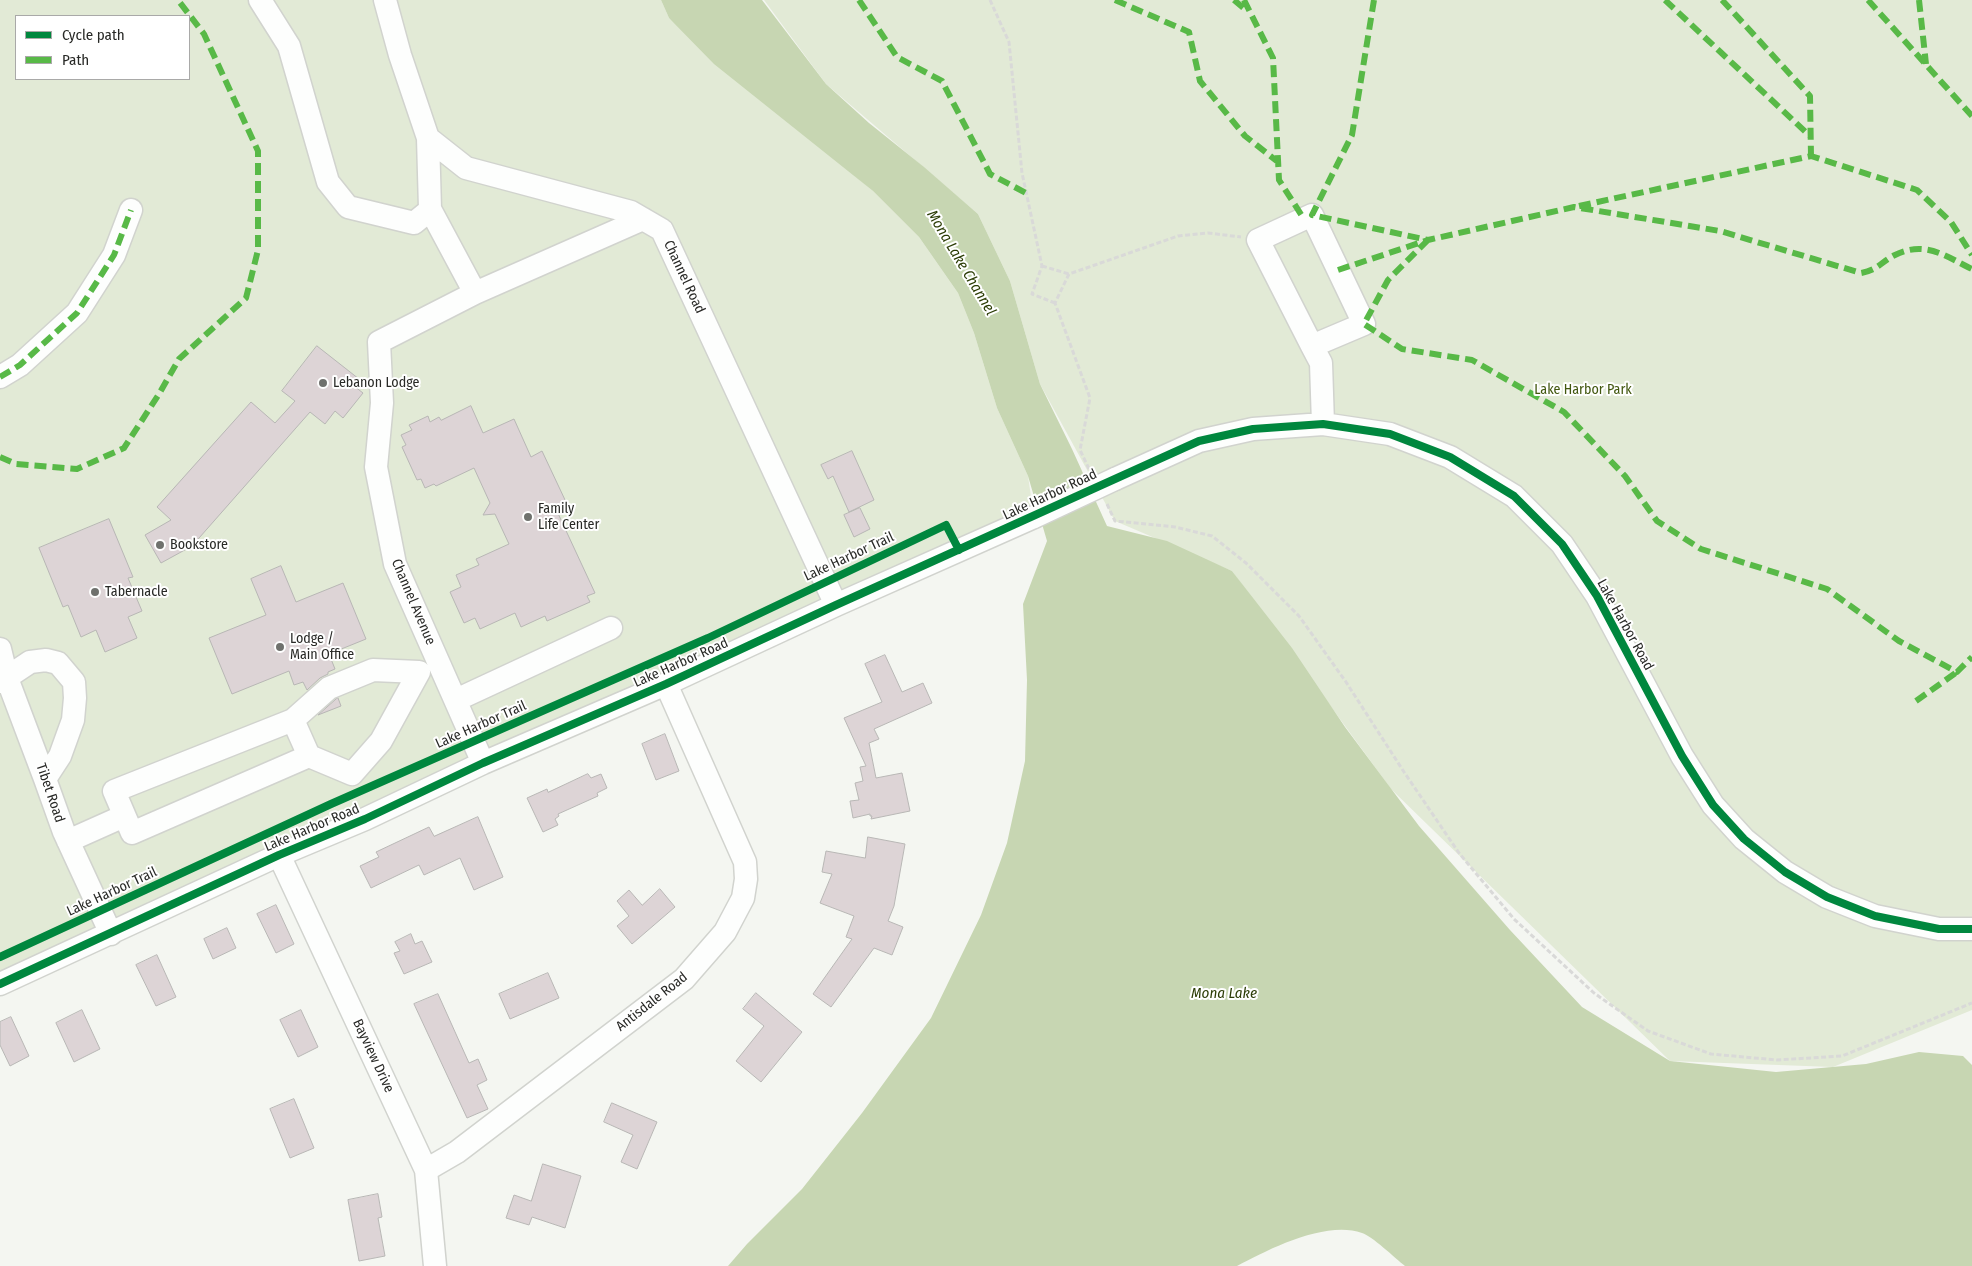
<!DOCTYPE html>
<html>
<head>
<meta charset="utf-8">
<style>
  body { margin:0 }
  #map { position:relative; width:1972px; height:1266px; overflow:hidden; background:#f4f6f1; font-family:"Fira Sans Condensed",sans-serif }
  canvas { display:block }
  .legend { position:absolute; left:15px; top:15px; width:175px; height:65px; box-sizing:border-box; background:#fff; border:1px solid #a9a9a8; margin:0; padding:6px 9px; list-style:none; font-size:15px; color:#282926 }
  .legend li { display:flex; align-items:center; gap:10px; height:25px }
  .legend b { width:25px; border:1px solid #a9a9a8 }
</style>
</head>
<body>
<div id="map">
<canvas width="1972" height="1266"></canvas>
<ul class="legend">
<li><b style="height:6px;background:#00873e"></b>Cycle path</li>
<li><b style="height:6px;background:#58b947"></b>Path</li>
</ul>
</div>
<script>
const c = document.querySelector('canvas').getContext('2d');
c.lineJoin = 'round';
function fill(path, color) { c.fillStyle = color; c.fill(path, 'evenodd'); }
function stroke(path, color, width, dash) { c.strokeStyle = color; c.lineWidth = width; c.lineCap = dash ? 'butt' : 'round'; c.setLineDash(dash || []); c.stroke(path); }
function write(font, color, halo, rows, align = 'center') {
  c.font = font + ' "Fira Sans Condensed",sans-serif'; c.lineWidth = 4; c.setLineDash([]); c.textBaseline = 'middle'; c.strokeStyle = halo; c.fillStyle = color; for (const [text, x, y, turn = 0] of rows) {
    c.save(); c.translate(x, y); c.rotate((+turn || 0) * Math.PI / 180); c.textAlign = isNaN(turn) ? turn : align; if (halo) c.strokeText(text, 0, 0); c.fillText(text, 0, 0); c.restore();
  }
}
const green = new Path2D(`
  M0,0h661l8,18 204,173 46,46 39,56 16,40 23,75 31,68 6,41 -1034,467zM16,16h173v63h-173z
  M764,0h1208v1010l-139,57 -163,-6 -279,-272 -159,-218 -117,-50 -75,-137 -30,-103 -32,-67 -152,-130z`);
const water = new Path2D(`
  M661,0h101l64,84 43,39 55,44 54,47 32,67 30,103 32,65 35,77 60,15 65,30 60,77 53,79 74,99 91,104 72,77 88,54 106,11 90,-8 53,-12 44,4 9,9v201h-567c-10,-8 -33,-30 -43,-33 -36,-13 -93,16 -125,33h-509l19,-22 55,-55 60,-76 69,-95 50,-103 26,-72 18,-82 2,-81 -4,-76 24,-63 -19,-65 -31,-68 -23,-75 -16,-40 -39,-56 -46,-46 -159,-127 -45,-46z`);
const building = new Path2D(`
  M317,346l42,33 -5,7 9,7 -20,25 -8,-7 -10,13 -15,-12 -118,134 -31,17 -16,-28 26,-15 -14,-13 94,-105 24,21 20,-22 -13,-10z
  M471,406l12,27 31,-14 17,38 11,-6 24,51 -11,5 40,86 -8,3 3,6 -43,19 -2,-5 -24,11 -6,-14 -35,16 -5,-11 -11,5 -14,-31 11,-5 -5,-12 23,-10 -3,-6 33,-15 -14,-30 -12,1 7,-12 -16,-35 -38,18 -2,-2 -9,4 -4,-9 -4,1 -15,-33 4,-2 -5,-10 11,-5 -3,-5 19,-9 2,6 9,-5 2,3z
  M852,451l22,49 -25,12 -16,-36 -5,3 -7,-14z
  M860,508l10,21 -16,8 -10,-22z
  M109,519l24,58 -5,1 14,33 -14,6 9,21 -32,14 -9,-22 -15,7 -13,-32 -5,2 -24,-59z
  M281,566l15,36 47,-19 23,56 -37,15 6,15 -7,3v2l-8,4 -13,12 -4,-8 -9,3 -5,-14 -57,23 -23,-56 57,-23 -15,-36z
  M885,655l17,37 21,-9 9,20 -58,26 5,10 -10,4 7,35 26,-5 8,38 -39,8 1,-3h-2v-2l-17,4 -3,-17 9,-1 -4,-17 8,-2 -3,-14 6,-1 -22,-48 38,-16 -17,-38z
  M338,698l3,8 -23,9 18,-16z
  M665,734l14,37 -23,9 -14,-36z
  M588,774l3,4 10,-4 6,14 -10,5 1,3 -40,18 1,2 -4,3 3,6 -15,7 -16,-34 20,-9 1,3z
  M478,817l25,60 -29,13 -14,-32 -36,17 -5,-10 -48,23 -11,-22 19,-9 -3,-5 53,-25 5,9z
  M868,837l37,7 -11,62 -6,15 15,6 -11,28 -18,-7 -43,59 -18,-13 39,-55 -6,-2 8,-21 -34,-13 12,-29 -10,-2 4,-21 39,7z
  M660,889l15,18 -43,37 -15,-18 12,-10 -12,-15 12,-11 13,15z
  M276,905l18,39 -18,9 -19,-39z
  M227,928l9,20 -23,11 -9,-20z
  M411,934l4,10 7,-3 10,21 -28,12 -10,-21 6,-2 -5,-9z
  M157,955l19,42 -20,9 -20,-41z
  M548,973l11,25 -49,21 -11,-25z
  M756,993l46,39 -41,50 -25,-21 28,-35 -21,-17z
  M438,994l31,69 9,-4 9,21 -10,5 11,24 -21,9 -53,-114z
  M82,1010l18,39 -26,13 -18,-39z
  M301,1010l17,37 -20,10 -18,-37z
  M11,1017l18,39 -19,10 -10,-21v-23z
  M294,1099l20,49 -24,10 -20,-49z
  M612,1103l45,19 -20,47 -16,-7 12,-27 -29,-13z
  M543,1164l38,12 -16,52 -33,-11 -3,8 -23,-7 8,-23 17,6z
  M378,1194l4,23 -4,1 7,38 -26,5 -11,-61z`);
const path = new Path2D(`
  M990,0l19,42 13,131 20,93 -10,28 23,9
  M1042,266l27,8
  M1089,469l-9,-19 10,-52 -35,-95 14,-29 109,-38 30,-3 33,4
  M1107,504l8,17 60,6 37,9 34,27 53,53 47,66 58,90 55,81 55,66 80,74 54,38 63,23 66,6 65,-4 130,-53`);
const minor = new Path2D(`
  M260,0l29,46 39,136 20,25 66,16 16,-13
  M385,0l15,55 28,83 38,30 165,44 31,18 174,375
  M428,138l2,71 45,84 168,-74
  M475,293l-96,49 3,61 -6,64 19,97 88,199
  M1312,346l52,-22 -52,-109 -54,25 54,106 9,17 2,61
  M0,377l20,-12 57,-52 37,-58 17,-45
  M1115,479l84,-38 54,-12 70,-5 67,10 60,23 64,39 48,48 35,52 85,160 31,49 31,34 41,33 42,25 48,19 64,13h33
  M0,649l7,29 38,101 19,53 47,102
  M0,682l30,-20 16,-2 12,3 16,19 1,16 -2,22 -13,36 -15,23
  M456,700l155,-72
  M293,720l-179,71 18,42 177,-77 43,18 29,-33 38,-69 -46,-2 -44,18 -36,32 16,36
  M68,841l56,-25
  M279,855l147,315 9,96
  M0,984l279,-129 86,-36 118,-56 183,-79 170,-79 198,-88
  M426,1170l31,-18 227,-173 41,-47 18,-34 3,-19 -1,-17 -79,-178`);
const minorBridge = new Path2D(`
  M1034,517l81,-38`);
const quiet = new Path2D(`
  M859,0l38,57 45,24 48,93 36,19
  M1115,0l74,32 11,49 45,55 33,26
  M1234,0l13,11
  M1244,0l29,58 6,122 25,39
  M1374,0l-22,135 -40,80 116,25
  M1665,0l146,137
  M1722,0l88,96 1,60
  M1868,0l104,116
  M1919,0l7,64
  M1579,206l232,-50 106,34 34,32 21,33
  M1428,240l-40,40 -24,44 38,25 70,11 92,52 61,64 32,45 44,28 126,40 72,52 58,31 15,-15
  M1338,270l90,-30 146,-33 146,24 141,42c17,-3 20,-11 34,-18 30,-15 50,1 77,14
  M0,377l20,-12 57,-52 37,-58 17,-45
  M0,457l16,7 61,5 47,-21 35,-54 20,-35 67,-61 12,-48v-99l-54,-117 -26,-34
  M1916,701l41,-29`);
const cycleway = new Path2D(`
  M0,957l331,-153 377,-166 238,-113 13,25
  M0,984l279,-129 86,-36 118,-56 183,-79 170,-79 363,-164 54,-12 70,-5 67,10 60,23 64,39 48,48 35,52 85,160 31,49 31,34 41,33 42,25 48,19 64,13h33`);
const markers = [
  [323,383,5,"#6f716d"],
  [528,517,5,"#6f716d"],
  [160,545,5,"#6f716d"],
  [95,592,5,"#6f716d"],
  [280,647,5,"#6f716d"]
];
const streetNames = [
  ["Channel Road",684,277,65],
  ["Lake Harbor Road",1050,495,-25],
  ["Lake Harbor Trail",849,557,-25],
  ["Channel Avenue",413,602,67],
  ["Lake Harbor Road",1625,625,61],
  ["Lake Harbor Road",681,663,-24],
  ["Lake Harbor Trail",481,725,-24],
  ["Tibet Road",50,793,71],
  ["Lake Harbor Road",312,828,-23],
  ["Lake Harbor Trail",112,892,-25],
  ["Antisdale Road",652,1002,-38],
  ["Bayview Drive",373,1056,65]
];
const poiNames = [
  ["Lebanon Lodge",333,383],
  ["Family",538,509],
  ["Life Center",538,525],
  ["Bookstore",170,545],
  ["Tabernacle",105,592],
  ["Lodge /",290,639],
  ["Main Office",290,655]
];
const parkNames = [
  ["Lake Harbor Park",1583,390]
];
const waterNames = [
  ["Mona Lake Channel",961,263,59],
  ["Mona Lake",1224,994]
];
fill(green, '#e2ead6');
fill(water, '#c7d6b2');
fill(building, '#ddd4d6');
stroke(building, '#b8b7b5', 1);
stroke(minor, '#d1d3ce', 25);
stroke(path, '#d9d9d8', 3, [5, 2.5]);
stroke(minor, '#fdfefd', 22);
stroke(minorBridge, '#d1d3ce', 25, []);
stroke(minorBridge, '#fdfefd', 22);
stroke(quiet, '#58b947', 6, [12, 6]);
stroke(cycleway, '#00873e', 8);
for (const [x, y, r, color] of markers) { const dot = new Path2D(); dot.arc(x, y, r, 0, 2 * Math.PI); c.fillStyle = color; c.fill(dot); stroke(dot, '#fff', 2); }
write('14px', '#282926', '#fff', streetNames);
write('14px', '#282926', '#fff', poiNames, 'left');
write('14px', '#41570e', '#fff', parkNames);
write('italic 15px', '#2c3d06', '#fff', waterNames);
</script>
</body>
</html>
